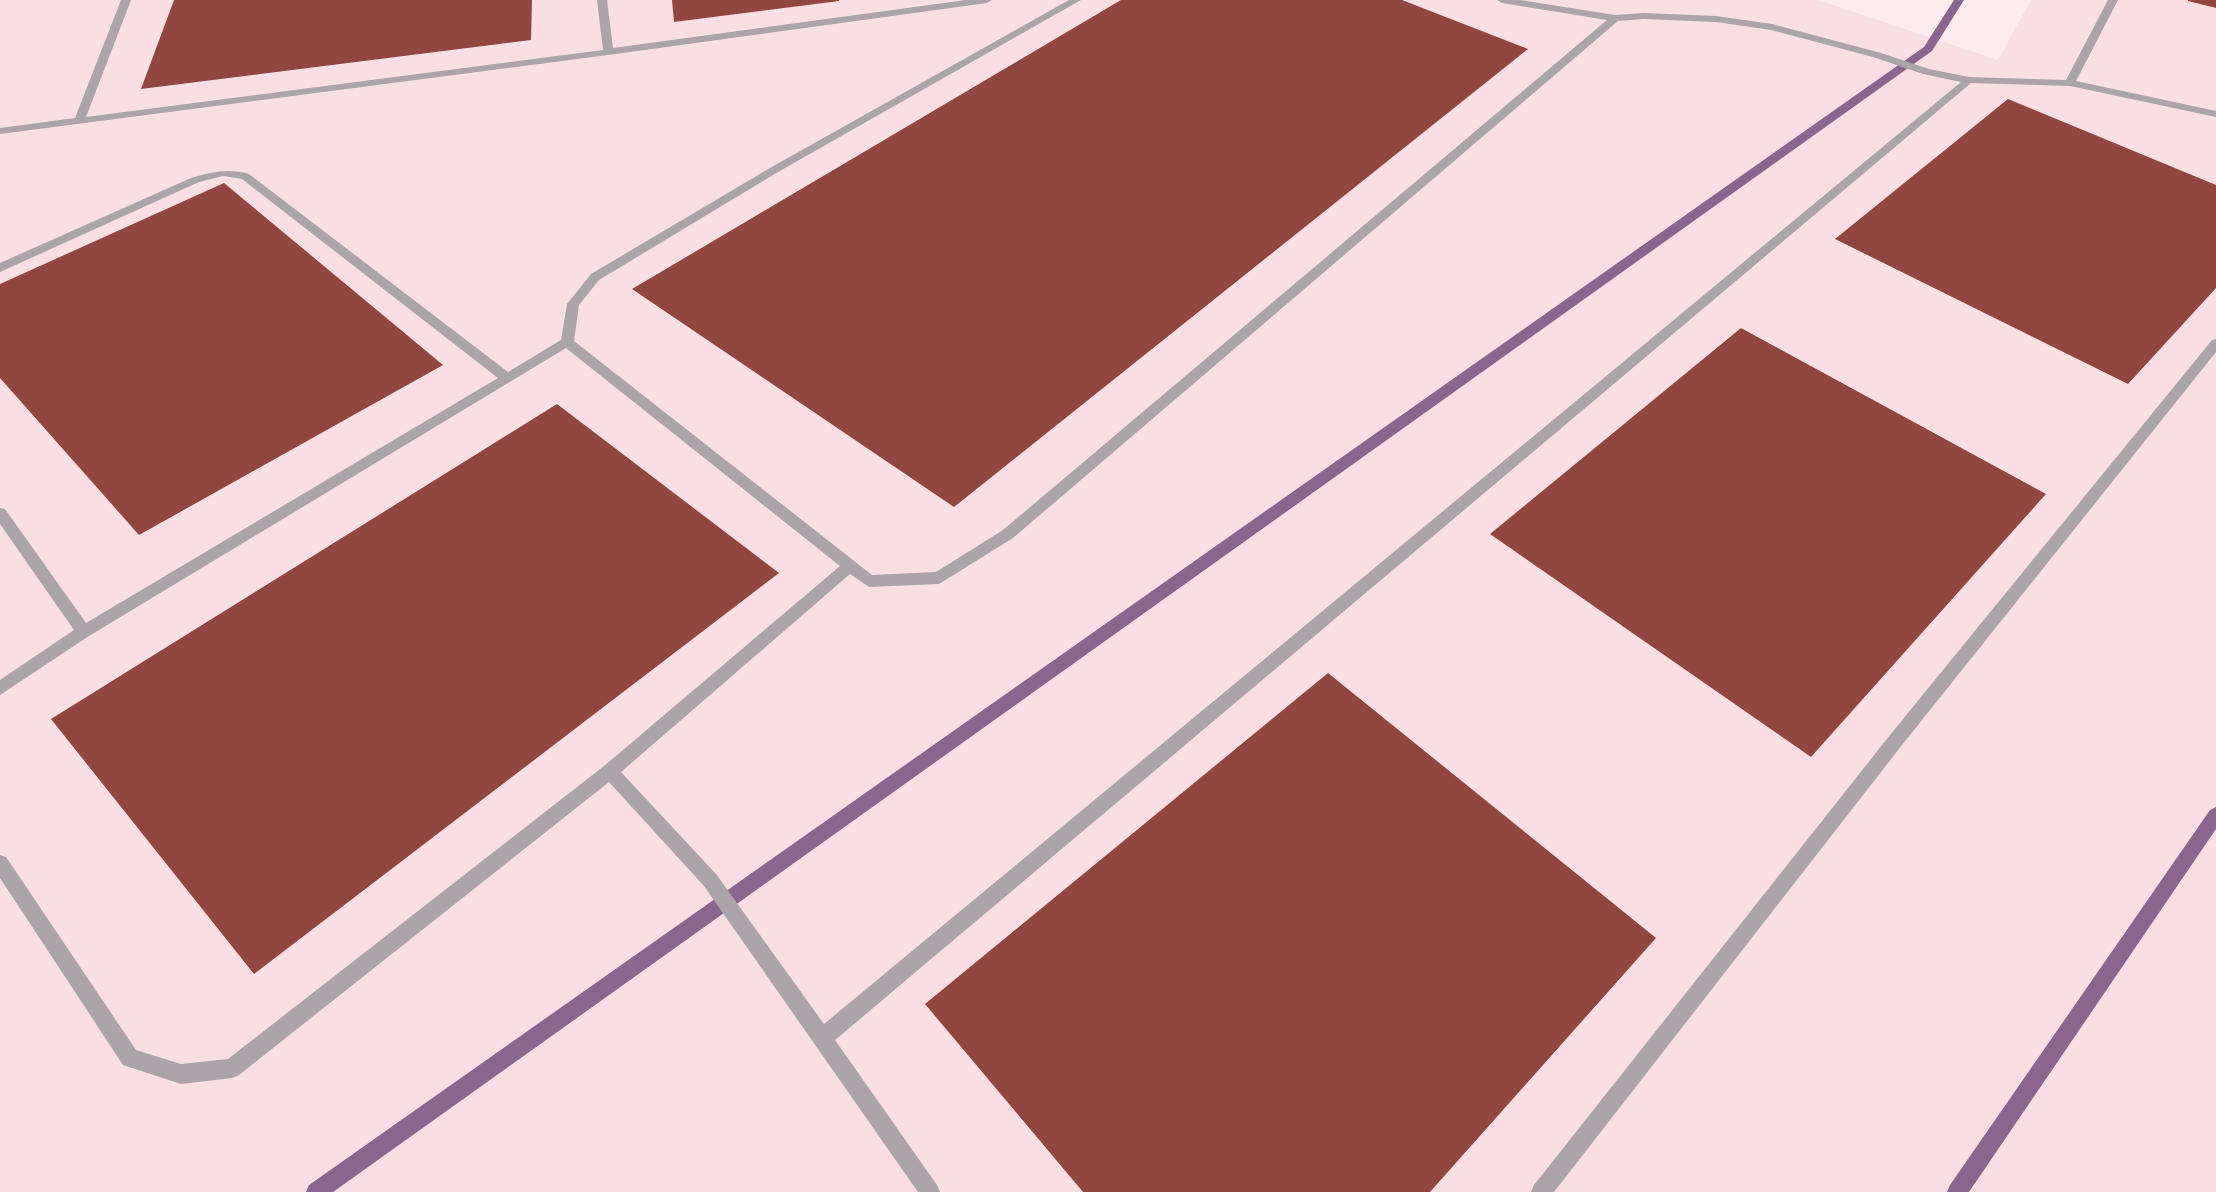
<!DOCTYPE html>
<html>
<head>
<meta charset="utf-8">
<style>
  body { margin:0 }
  canvas { display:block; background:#fdebee }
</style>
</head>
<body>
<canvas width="2216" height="1192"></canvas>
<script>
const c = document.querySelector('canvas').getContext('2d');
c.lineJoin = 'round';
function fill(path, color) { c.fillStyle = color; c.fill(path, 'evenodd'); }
const built = new Path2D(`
  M0,0h1818l180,60 33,-60h185v1192h-2216z`);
const stream = new Path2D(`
  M1954,0h10l-32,51 -1599,1141h-27l3,-7 1615,-1138z
  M2216,807v22l-247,363h-22l3,-7 260,-375z`);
const building = new Path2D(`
  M174,0h358l-1,40 -390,49z
  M672,0h167v1l-165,21z
  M1121,0h281l126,49 -574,458 -322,-218z
  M2188,0h28v8l-28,-7z
  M2008,99l208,86v103l-88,96 -293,-145z
  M224,183l219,182 -304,170 -139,-157v-94z
  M1741,328l305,166 -235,263 -321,-223z
  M557,404l222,169 -525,401 -203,-255z
  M1328,673l328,265 -226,254h-347l-158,-188z`);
const lane = new Path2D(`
  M121,0h10l-45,117 517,-67 -6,-50h10l6,48 353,-48h26l-5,3 -379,52 -608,79v-6l75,-10z
  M1069,0h12l-303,172 -179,108 -20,25 -5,36 298,234 64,-3 67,-42 604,-510 -105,-17 -5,-3h23l95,15 29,-2 72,3 56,8 109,29 48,16 40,8 97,3 42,-80h10l-42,81 140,30v6l-146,-31 -99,-3 -1136,957 102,145 3,7h-22l-214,-306 -95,-104 -370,293 -7,3 -51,6 -58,-19 -123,-187v-23l6,2 130,193 45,14 47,-5 376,-293 236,-200 -274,-218 -477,288 -89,59v-15l74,-50 -74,-106v-16l5,1 81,114 412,-245 -256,-199 -19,-3 -24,6 -199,90v-9l191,-85c22,-6 36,-10 58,-4l259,198 53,-32 6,-36 24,-30 179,-106zM1644,19l72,3 55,8 102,27 50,17 38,8 -1137,942 -108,-150 -95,-102 229,-198 19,13 70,-3 74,-46 605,-517z
  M2216,339v13l-314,393 -348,447h-23l3,-7 356,-450 322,-395z`);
fill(built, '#f9dee3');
fill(stream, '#8a668e');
fill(building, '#91473f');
fill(lane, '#aba4a8');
</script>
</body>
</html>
